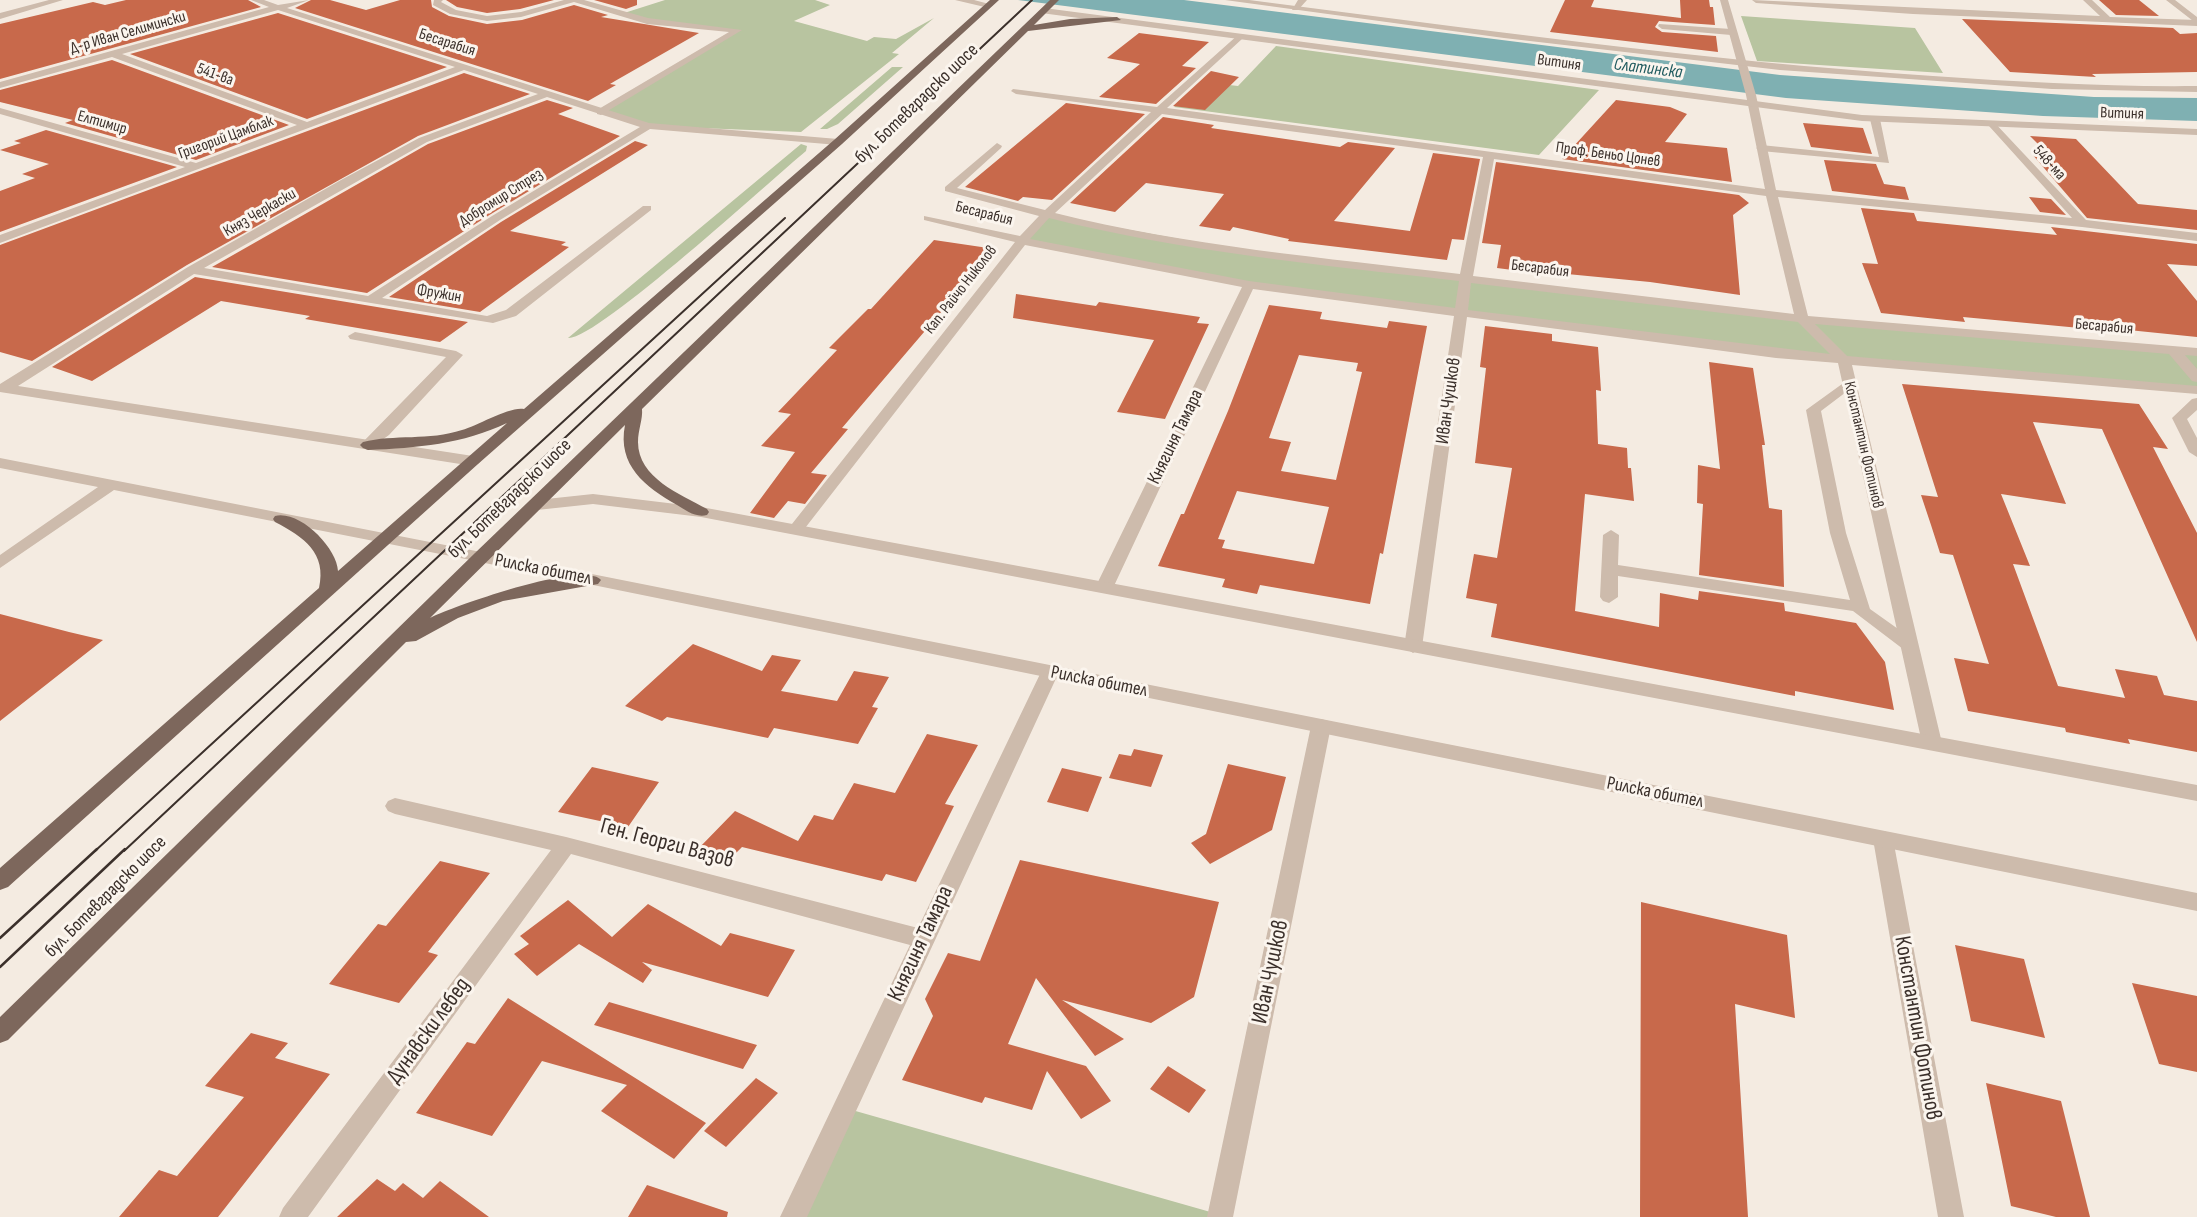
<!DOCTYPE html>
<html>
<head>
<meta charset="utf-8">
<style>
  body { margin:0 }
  canvas { display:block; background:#f4ebe1 }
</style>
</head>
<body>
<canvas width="2197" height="1217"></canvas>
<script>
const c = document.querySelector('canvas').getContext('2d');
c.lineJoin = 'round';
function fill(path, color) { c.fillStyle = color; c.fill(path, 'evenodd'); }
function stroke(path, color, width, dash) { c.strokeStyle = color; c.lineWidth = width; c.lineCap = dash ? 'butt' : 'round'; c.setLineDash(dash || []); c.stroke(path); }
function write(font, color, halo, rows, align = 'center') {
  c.font = font + ' "Sofia Sans Condensed",sans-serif'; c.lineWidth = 6; c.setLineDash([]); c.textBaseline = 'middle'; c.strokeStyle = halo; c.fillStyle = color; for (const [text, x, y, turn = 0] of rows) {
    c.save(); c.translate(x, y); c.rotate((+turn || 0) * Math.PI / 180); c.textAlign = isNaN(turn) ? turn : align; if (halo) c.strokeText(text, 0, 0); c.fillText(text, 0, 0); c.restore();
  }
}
const green = new Path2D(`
  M665,0h150l15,5 -36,16 73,20 7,-4 22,2 38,-21 -42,35 7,1 -98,78 -152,-6 -48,-14 136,-81 -90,-10 -26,-7z
  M1741,16l174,12 28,45 -186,-12z
  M1276,46l323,44 -60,65 -365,-48 29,-25 35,4z
  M892,67h11l-65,57 -11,5h-7z
  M801,144l6,2 -1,5c-33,27 -210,190 -238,187z
  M1046,215l217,39 539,65 395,33v38l-353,-29 -595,-76 -227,-44z
  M845,1108l376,107 -1,2h-427z`);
const water = new Path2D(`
  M1018,0h166l596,75 314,22 103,1v23l-154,-5 -257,-18z`);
const building = new Path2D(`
  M126,0h122l13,7 -261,72v-55l93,-22 12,3z
  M311,0h19l36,10 34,-10h31l1,7 17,9 38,8 35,-4 52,-15 34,10 -7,2 98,16 -84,48 -5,3 6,1 -28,16 -293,-93z
  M446,0h108l-34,9 -33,4 -30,-6z
  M594,0h43v5l-11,4z
  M1565,0h29l-3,7 90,11 -1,-18h29l1,7h3l2,18 -56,-4 -4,6 7,5 54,4 2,16 -168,-20z
  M2099,0h40l20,16 -43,-1z
  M278,13l169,54 -140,52 -177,-65z
  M1962,19l211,9 7,6 17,-1v39l-105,2 4,3 -86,-5z
  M1139,33l70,9 -27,24 14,2 -40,36 -57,-7 41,-33 -33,-6z
  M112,60l177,65 -93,35 -131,-37 8,-3 -73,-18v-12z
  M1211,71l28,6 -34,33 -32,-4z
  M464,73l66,21 -112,42 -231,129 -155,96 -32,-9v-107z
  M547,100l26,8 -15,6 62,22 -129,78 -124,79 -155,-26 216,-123z
  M1616,100l54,7 17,7 -22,28 62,6 5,34 -170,-23z
  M1066,103l79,11 -93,86 -29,-3 -5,4 -53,-14z
  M1163,117l51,8 -3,3 129,19 8,-5 47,6 -61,73 76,10 23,-78 47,6 -16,81 -12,-1 -5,21 -159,-19 1,-2 -56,-12 -3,4 -31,-5 25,-32 -78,-11 -31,29 -45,-9z
  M1803,123l60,5 9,26 -61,-7z
  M46,130l131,37 -177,65v-41l35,-13 -13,-4 27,-10 -49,-14 21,-7 -7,-2z
  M2030,136l46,3 62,65 59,6v20l-110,-12 -55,-64 17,1z
  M635,141l13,4 -138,86 56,11 -5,3 8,2 -89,65 -91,-15 112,-75z
  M1824,160l52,4 8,20 21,3 4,13 -77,-9z
  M1496,162l243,33 10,8 -16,12 7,80 -90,-13 -83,-8v3l-70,-9 4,-23 -19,-2z
  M2029,197l22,2 15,16 -26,-3z
  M1861,208l53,5 3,8 140,14 -6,-8 146,17v22l-30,-2 30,37v36l-98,-10 2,3 -138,-13 2,5 -84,-9 -19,-50 16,1z
  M934,240l61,9 -153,179 6,1 -37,44 16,2 -22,29 -17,-3 -14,17 -24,-5 45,-61 -34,-6 30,-32 -13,-2 59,-62 -8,-2 39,-39h3z
  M195,277l273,45 -28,20 -135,-23 5,-3 -89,-15 -129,80 -40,-14z
  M1016,294l80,12 3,-4 101,15 -3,6 12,1 -44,95 -48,-7 37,-72 -141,-22z
  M1269,305l53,7 -2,7 67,9 2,-7 38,5 -44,228 -3,-1 -10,51 -110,-19 -3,9 -35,-7 3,-8 -67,-13 23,-52h3l44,-103zM1299,355l59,8 -2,8 6,1 -26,108 -55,-9 10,-29 -22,-4zM1237,491l92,16 -15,57 -92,-16 3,-8 -7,-1z
  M1485,326l67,8v7l46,6 3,44 -5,-1 2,54 29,4 1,20h3l3,33 -49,-7 -10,117 84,16 1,-34 38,7 1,-9 85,12 1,8 71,12 29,39 9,48 -99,-19v5l-304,-59 6,-33 -31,-6 8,-44 23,4 15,-90 -37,-5 11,-95 -6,-1z
  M1709,362l44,6 12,77h-3l7,63 13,2 2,77 -85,-12 4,-71 -6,-1 1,-38 22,4z
  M1902,384l237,20 29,45 -15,-2 44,86v109l-95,-213 -69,-7 33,82 -65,-10 29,72 -17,-2 45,122 67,12 -10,-29 42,7 7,19 33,6v51l-69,-13 2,5 -64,-12 -1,-4 -97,-17 -14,-53 35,6 -36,-109 -13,-2 -9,-28 -10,-30 17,2z
  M0,614l69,18 34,8 -103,81z
  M693,644l69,27 10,-16 29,5 -20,31 56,10 17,-30 35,6 -17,30 6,1 -20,36 -84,-16 -6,10 -101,-21 -5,4 -37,-15z
  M927,734l51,11 -33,59 9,2 -38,76 -30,-8 -4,7 -140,-34 -15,15 -28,-14 36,-37 63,30 16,-26 19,5 21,-37 41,10z
  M1134,749l29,6 -12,32 -42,-9 10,-24 12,2z
  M1228,764l58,13 -14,53 -62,34 -19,-21 15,-9z
  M592,767l67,15 -31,45 -70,-15z
  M1062,768l40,9 -14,35 -41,-10z
  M1020,860l199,42 -25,95 -43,26 -89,-23 62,39 -29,17 -59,-78 -28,66 78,22 25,35 -30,18 -34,-48 -15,39 -47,-13 -3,6 -80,-23 31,-64 -8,-17 23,-46 32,8z
  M440,861l50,12 -62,79 10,3 -39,48 -70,-19 49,-60 8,2z
  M568,900l44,37 36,-33 73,42 9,-13 65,17 -27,47 -126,-35 10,8 -9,13 -64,-39 -42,32 -23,-22 15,-10 -9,-8z
  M1641,902l146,33 8,83 -60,-14 13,213h-108z
  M1955,945l69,14 21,79 -74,-17z
  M2132,983l65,13v76l-38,-8z
  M508,998l132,83 66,42 -32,36 -73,-48 26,-26 -85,-24 -50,75 -76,-23 51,-71 8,2z
  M609,1002l148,43 -14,24 -149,-44z
  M251,1033l37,10 -13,15 55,16 -112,143h-99l40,-47 18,6 67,-79 -39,-11z
  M1168,1066l38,24 -17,23 -39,-24z
  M756,1078l22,15 -52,54 -22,-16z
  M1986,1083l75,18 29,116h-34l-45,-11z
  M377,1179l18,12 8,-8 20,15 17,-17 49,36h-152z
  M647,1185l81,27 -1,5h-99z`);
const service = new Path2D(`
  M434,0h9l-2,2 15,8 31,6 34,-4 43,-12h20l64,18 94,12 -141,85 -4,-1v-4l132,-78 -82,-8 -73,-22 -53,15 -34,4 -37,-7 -17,-9z
  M2166,0h9l22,17v7z
  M1659,24l72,5 4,3 -4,3 -69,-6 -4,-3z
  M1875,116l5,3 9,44 -128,-12 -5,-3 5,-3 118,12 -9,-38z
  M355,332l101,19 7,4 -74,80 -21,15 -5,-2 -3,-3 86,-88 -96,-18 -2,-3z
  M1849,379l5,1v6l-33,25 25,122 24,76 45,32 3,4 -3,4h-12l-50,-38 -235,-35v21l-9,6 -6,-2 -3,-4 3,-62 8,-5 8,5 -1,30 232,35 -20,-67 -24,-123z
  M2197,398v12l-10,9 10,19v19l-8,-5 -17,-34 20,-19z`);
const minor = new Path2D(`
  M49,0h14l-63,19v-6z
  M251,0h13l14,5 31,-5 -22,8 362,115 189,16 5,3 -5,3 -188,-16 -150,91 -118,78 105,18 19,-6 137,-104h8v4l-135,106 -23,7 -299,-49 -176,112 455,70 8,5 -3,3 -5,2 -473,-74v-8l188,-117 153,-87 78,-42 119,-44 -74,-24 -464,173v-8l185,-68 -185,-53v-6l196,55 101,-38 -185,-68 -112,31v-6l269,-75zM278,10l177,57 -148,55 -185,-68zM547,97l93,30 -148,89 -124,80 -164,-28 223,-126z
  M955,0h19l19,5 -4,3z
  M1298,0h9l-9,10h-6z
  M1720,0h8l28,95 20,95 296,28 -83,-92v-4l4,-1 93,99 111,13v8l-115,-14 -304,-30 30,119 389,32v8l-12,-1 12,14v13l-5,-1 -23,-27 -354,-30 32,32 350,30v8l-345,-29 90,378 -3,5h-14l-3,-5 -84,-380 -62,-5 -309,-41 -45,330 -9,6 -9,-6 50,-331 -201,-27 -140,299 -9,5 -9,-5 147,-301 -217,-42 -223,287 -6,2 -8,-5 227,-287 -91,-22v-4l96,20 19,-20 -94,-25v-4l52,-44 5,3 -1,2 -44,40 88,22 106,-98 -135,-18 -5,-3 2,-2 144,18 82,-73 4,3 -1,2 -75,69 598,81 -19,-94zM1162,114l321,43 -23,117c-135,-16 -273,-28 -405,-61zM1494,159l272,37 28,118 -321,-38zM1049,218c134,34 274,47 410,63l-4,27 -206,-27 -219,-42zM1471,283l327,39 32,32 -362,-44z
  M1752,0l348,16 -17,-16h9l18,17 87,3v6l-284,-12 -157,-11z
  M0,458l481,94 8,5 -8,5 -367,-72 -114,78v-13l98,-68 -98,-19z
  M1050,666l7,2 2,4 -252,545h-27l130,-272 -339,-91 -263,363h-29l4,-9 268,-358 -156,-36 -7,-3 -3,-5 3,-5 7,-3 171,39 352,91 123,-256 2,-4z
  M1321,719l7,2 3,5 -98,491h-26l104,-491 3,-5z
  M1883,831l7,2 3,6 71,378h-26l-65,-378 3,-6z`);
const tertiary = new Path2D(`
  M1225,0h24c227,29 455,61 684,76 88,6 176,11 264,10v6l-145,-3 -272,-19 -276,-32z
  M1044,8l818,107 335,14v6l-335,-14 -821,-108z
  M593,494l108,13 1496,278v16l-1496,-284 -108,-13 -56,6 -8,-5 8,-5z
  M481,552l1716,341v18l-1722,-350 -2,-4z`);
const primary = new Path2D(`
  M990,0h9l-157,144 -364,320 -470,423 -8,3v-22l319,-280c8,-35 -15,-51 -44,-66l-2,-3 2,-3c25,-6 62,32 63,55l169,-148c-44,21 -90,25 -139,27l-5,-2 -3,-3 3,-3c31,-8 66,-1 99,-12 15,-4 48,-24 62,-21l310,-269z
  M1050,0h9l-25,25 36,-6 47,-2 4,3 -93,11 -386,378c1,10 -4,21 -4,33 0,36 42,52 69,67l2,3 -2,3c-12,3 -21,-5 -30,-10 -32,-18 -60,-40 -52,-80l-195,193c24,-12 154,-58 171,-38l-3,4 -95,17 -45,17 -42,23 -10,1 -398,398 -8,3v-26l475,-464z`);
const tramFar1 = new Path2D(`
  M95,851l690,-633
  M124,851l908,-851`);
const tram = new Path2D(`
  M0,938l97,-89
  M0,967l125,-118`);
const farStreetnames = [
  ["Д-р Иван Селимински",128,33,-16],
  ["Бесарабия",447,43,18],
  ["Витиня",1559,63,8],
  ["541-ва",215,75,20],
  ["Витиня",2122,114,2],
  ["Елтимир",102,123,16],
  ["Григорий Цамблак",226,138,-20],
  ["Проф. Беньо Цонев",1608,155,8],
  ["548-ма",2049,163,48],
  ["Добромир Стрез",501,198,-32],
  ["Княз Черкаски",260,213,-30],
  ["Бесарабия",984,214,14],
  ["Бесарабия",1540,269,7],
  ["Кап. Райчо Николов",961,290,-52],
  ["Фружин",439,294,10],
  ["Бесарабия",2104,327,5],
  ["Константин Фотинов",1863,445,77]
];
const farWaternames = [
  ["Слатинска",1648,69,7]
];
const streetNames = [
  ["бул. Ботевградско шосе",917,104,-44],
  ["Иван Чушков",1449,401,-82],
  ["Княгиня Тамара",1176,437,-64],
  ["бул. Ботевградско шосе",510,499,-44],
  ["Рилска обител",543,570,11],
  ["Рилска обител",1099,682,11],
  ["Рилска обител",1655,793,11],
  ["бул. Ботевградско шосе",106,897,-45]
];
const nearStreetnames = [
  ["Ген. Георги Вазов",667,844,15],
  ["Княгиня Тамара",921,944,-65],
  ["Иван Чушков",1271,972,-78],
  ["Константин Фотинов",1917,1028,80],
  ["Дунавски лебед",429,1031,-54]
];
fill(green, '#b8c4a0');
fill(water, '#7fb0b2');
fill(building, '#c8694b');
fill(service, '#cdbbac');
fill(minor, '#cdbbac');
fill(tertiary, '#cdbbac');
fill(primary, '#7d675c');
stroke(tramFar1, '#3b302b', 2);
stroke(tram, '#3b302b', 2.5);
write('16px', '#3b302b', '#fbf5ee', farStreetnames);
write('italic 18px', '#1f5a5e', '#fbf5ee', farWaternames);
write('19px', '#3b302b', '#fbf5ee', streetNames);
write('23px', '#3b302b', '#fbf5ee', nearStreetnames);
</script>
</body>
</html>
